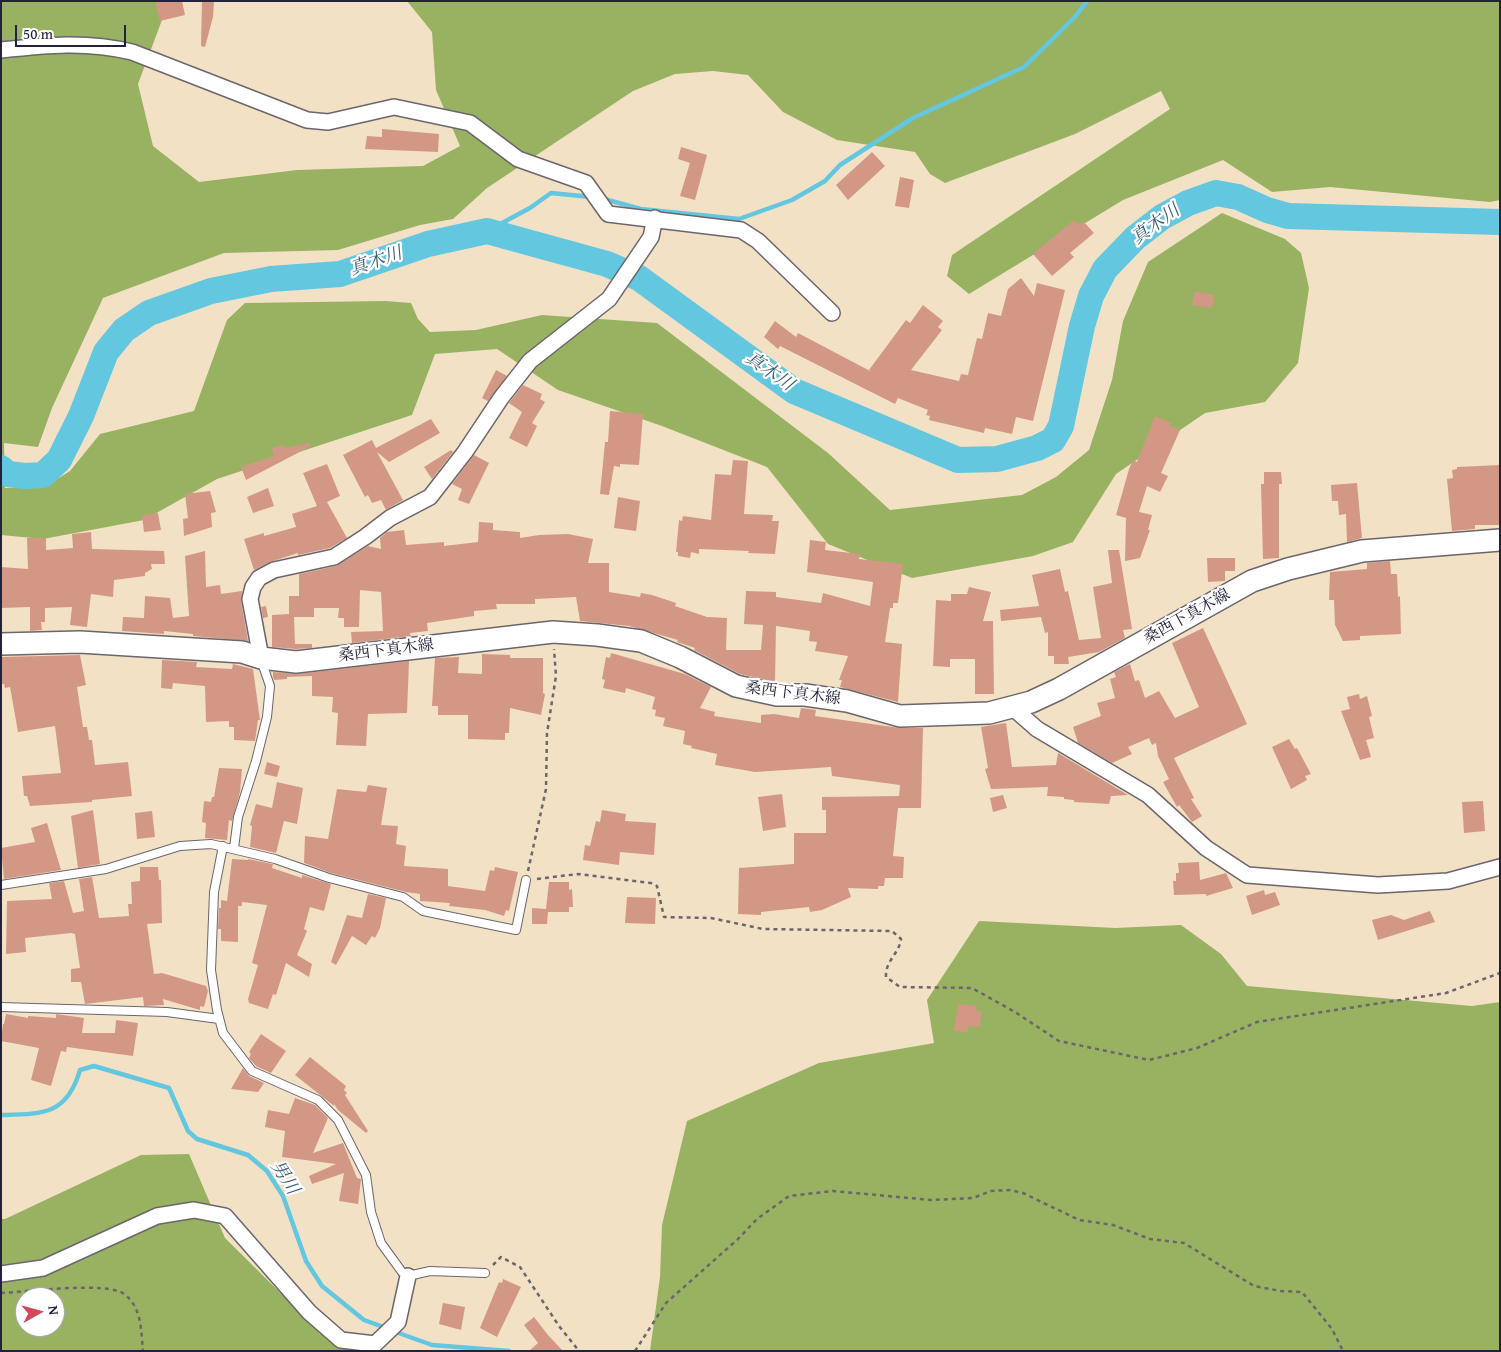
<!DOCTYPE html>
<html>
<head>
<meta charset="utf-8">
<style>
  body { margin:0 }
  #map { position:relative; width:1501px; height:1352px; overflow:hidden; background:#f3e1c6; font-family:"Gentium Book Plus",serif }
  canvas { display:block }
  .frame { position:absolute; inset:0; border:2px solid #22223b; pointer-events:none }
  .north { position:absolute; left:15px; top:1287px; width:50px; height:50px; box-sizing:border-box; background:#fff; border:1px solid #a7a7b1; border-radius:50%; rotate:83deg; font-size:14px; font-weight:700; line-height:20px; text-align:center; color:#22223b }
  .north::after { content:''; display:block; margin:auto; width:18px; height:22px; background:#d1495b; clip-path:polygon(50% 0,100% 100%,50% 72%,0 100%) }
  .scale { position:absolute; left:15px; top:25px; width:111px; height:22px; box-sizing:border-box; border:2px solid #22223b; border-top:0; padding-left:6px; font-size:15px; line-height:18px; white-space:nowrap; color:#22223b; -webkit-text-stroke:4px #fff; paint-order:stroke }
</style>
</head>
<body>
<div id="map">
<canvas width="1501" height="1352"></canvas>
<div class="frame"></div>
<div class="north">N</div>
<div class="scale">50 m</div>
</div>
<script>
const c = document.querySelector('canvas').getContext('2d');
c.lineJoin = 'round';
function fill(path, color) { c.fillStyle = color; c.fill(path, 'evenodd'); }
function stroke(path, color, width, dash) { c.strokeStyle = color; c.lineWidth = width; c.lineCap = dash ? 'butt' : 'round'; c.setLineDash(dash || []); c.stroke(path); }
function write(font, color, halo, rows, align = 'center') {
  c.font = font + ' "Gentium Book Plus","Noto Serif JP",serif'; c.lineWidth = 4.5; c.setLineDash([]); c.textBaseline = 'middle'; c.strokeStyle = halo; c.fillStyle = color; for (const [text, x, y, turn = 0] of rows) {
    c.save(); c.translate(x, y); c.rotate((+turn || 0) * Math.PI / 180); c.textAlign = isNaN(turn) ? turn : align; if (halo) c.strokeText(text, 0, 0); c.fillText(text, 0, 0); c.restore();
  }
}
const forest = new Path2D(`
  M1,1h172l-8,11 -27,72 15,62 46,36 98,-12 126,-4 37,-20 -24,-56 -4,-58 -25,-31h1093v199l-10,2 -160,-15 -58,5 -49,-32 -100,40 -154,94 -22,-18 5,-21 218,-146 -9,-18 -86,43 -130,49 -15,-9 -15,-22 -78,-12 -54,-28 -35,-37 -35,-4 -38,3 -42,17 -146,97 -34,31 -33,6 -82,25 -114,3 -121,45 -51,110 -14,39 -34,-4 1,45 41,-2 24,-15 30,-37 94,-23 33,-91 18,-17 140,-2 26,2 7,16 12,13 46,-2 66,-15 115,8 171,130 62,57 132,-15 34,-18 33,-27 23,-70 11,-59 25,-59 74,-49 63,26 16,14 8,35 -11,75 -33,39 -60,11 -89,61 -43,68 -40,14 -121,22 -84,-34 -61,-77 -105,-41 -104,-36 -61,-41 -62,5 -23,61 -195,64 -73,41 -101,19 -42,-4z
  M979,921l136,7 66,-3 40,29 26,32 225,20 28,-4v349h-850l10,-74 2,-52 25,-104 132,-58 115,-20 -7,-43z
  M189,1154l36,84 97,96 57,17h-378v-132h4l136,-64zM25,1297h30v30h-30z`);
const stream = new Path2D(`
  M604,199l37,10 98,10 53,-19 33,-19 15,-16 73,-47 111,-51 51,-50 12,-16
  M487,231l43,-23 21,-15 40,4
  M1,1115c42,-1 66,0 79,-45l14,-4 75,22 19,43 9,8 51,16 19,16 16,25 23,65 16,25 42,34 22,8
  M393,1331l39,14 77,6`);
const river = new Path2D(`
  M1,468l7,6 17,2 18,-1 16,-15 22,-44 25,-64 18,-22 25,-17 62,-22 60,-12 69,-5 88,-30 59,-13 120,33 32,14 155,113 164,69 39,-1 40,-11 16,-8 8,-14 21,-100 9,-30 14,-27 30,-31 27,-21 26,-14 28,-10 22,4 29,13 21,6 212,6`);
const building = new Path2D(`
  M155,1h27l3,14 -25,6z
  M202,1h12l-1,16 -8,30 -4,-1z
  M382,129l57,5 -1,18 -73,-3 2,-13 15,1z
  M681,147l26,8 -12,45 -15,-4 10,-33 -12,-4z
  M872,152l13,14 -37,34 -12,-15z
  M900,177l14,3 -5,28 -14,-2z
  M1074,220l5,5 4,-4 11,12 -24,20 4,4 -22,19 -19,-22z
  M1021,278l13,18 3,-13 28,7 -32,131 -17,-4 -4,17 -27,-6 -1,5 -55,-13 1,-4 -4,-1 2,-5 -30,-12 -3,6 -115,-58 -2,3 -14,-12 11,-16 21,16 2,-4 74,39 -3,-2 37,-50 4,3 13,-18 20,16 -5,6 4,3 -31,40 48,11 2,-7 7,1 9,-37 5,1 6,-26 13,3 7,-27z
  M1195,291l19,4 -2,13 -20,-3z
  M496,370l11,6 -19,25 -6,-3z
  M523,385l19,9 -2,5 5,3 -13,21 5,3 -10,21 -18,-9 13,-26 -13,-9z
  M610,411l33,3 -4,51 -19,-1v3l-6,-1 -5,29 -9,-1 5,-52h3z
  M1155,416l16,7 -1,3 10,4 -19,43 7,3 -8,16 -13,-6 -8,26 13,3 -4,15h2l-10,28 -15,3 1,-43 -10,-3 13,-46 4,-9 4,2z
  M431,419l9,14 -51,29 -12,-10 26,48 -17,10 -5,-10 -9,3 -4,-8 -3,2 -22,-42 29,-15 4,8z
  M310,443l1,3 -65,34 -5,-13 33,-11 -2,-8 11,-3 1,3z
  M451,450l2,2 -21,27 -8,-12z
  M474,455l15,8 -20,41 -11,-4 4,-11 -10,-5z
  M733,460l15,1 -4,53 29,1 -1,6h7l-4,33 -27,-1 1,-2 -50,-2v5l-8,-2 -1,6 -12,-2v-4h-2l3,-32 3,1 1,-5 28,4 4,-46 16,1z
  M327,464l13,32 -13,6 20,36 -17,10 -32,7v-2l-28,9 -16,8 -10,-31 20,-6v3l32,-9 -4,-13 25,-8 -14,-33z
  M1500,465v60h-25v4l-23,2 -5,-52 6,-1 -1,-8 5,-1v-2z
  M1264,472h17l1,12h-3v74l-16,1 -2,-75h3z
  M1357,483l5,55 -15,4 -1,-28 -7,1 -1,-14h-6l-1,-16z
  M268,488l6,18 -21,7 -6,-16z
  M210,491l6,21 -5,1 1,14 -28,9 -1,-17 5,-1 -3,-24z
  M618,497l22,4 -4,30 -22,-3z
  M158,513l3,17 -17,2 -2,-17z
  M479,522l14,1v7l27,2v6l19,-3 29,-1 25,5 -5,24h21v29l31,5 1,-4 11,2 24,8 -1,3 32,11 20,1 -1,32h35l2,-25 -19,-1 2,-33 30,1v5l45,6 2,-10 47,13 3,-24 -66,-10 3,-32 16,2 -1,8 35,4 -1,5 44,5 -5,39h-5v5h-3l-5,34 17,2 -4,58 -58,-15 2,-7h-3l9,-24 -33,-5 2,-9 -8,-1 1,-10 -34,-5 -1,56 -35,-8 -46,-24 1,-2 -18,-6 1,-2 -49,-14 -49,-5 -4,-24 -41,2v5h-39l1,5 -23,2v5l-47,7 1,8 -18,2 1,3 -59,7 -1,-11 32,-1 -2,-39 -21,-2 -1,37h-15v-9h-6l1,-10h-25v9h-20l1,27h17v4l-16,1 -24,-2v-32l17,-1v-18h10v-22l37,-8 32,-20 13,3 -1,-11 7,-6 17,-2 2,15 38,-3v4l34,-4z
  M91,532l1,17 72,2 1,13h-14l1,5 -7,4v3l-31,4 -1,17 -22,-3 -4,33 -17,-2 2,-18 -27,1v14h-4l1,8 -12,1v-24l-29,1v-41l27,2 -1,-31h19v12l27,-2 -1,-14z
  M1108,550h11l13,79 -9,1 2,8 -26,14 -31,5 1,7h-15v-8h-6v-24l-3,1 -4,-16 -40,4 -1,-11 39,-4 -7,-31 28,-6 5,23 3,-1 11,49 22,-2 -8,-51 19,-4z
  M205,551l1,36 14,-2 1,9 21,-3 -1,10 7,40 -55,-5v-2l-29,-3v3l-42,-3 1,-14 21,1 1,-22 25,2 3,20 16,-2 -4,-60z
  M1207,558h28v13h-10v10l-17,1z
  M1390,561l1,13h6l1,23 2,-1 1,38 -41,2v4l-17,1 -8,-16 -1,-25h-5l1,-28 37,-3v-6z
  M969,587l22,5 -8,29h10l1,73h-19v-35h-25v8l-17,-1 3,-66 15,1v-7h16z
  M266,606l2,11 -5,1 -2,-11z
  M1203,628l44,96 -73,34 20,40 -3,1 11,17 -10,6 -13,-17 -2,2 -14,-25 6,-3 -11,-23 -2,-13 -4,2 -3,-7 -21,9 4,7 -20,9 -34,-20 -5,-16 28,-11 -4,-13 18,-5 -5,-19 6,-2 -2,-5 16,-8 5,17 4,-1 6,18 14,-7 16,27 24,-11 -27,-64z
  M611,653l74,21 26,13 -11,21 15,4 -1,4 47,7v-8l13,-1 25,4 2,-10 15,2 -1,6 85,12h23l-2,80h-23l-5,48 11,1 -1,21h-18l-1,8h-6v3l-30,-1 3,9 -29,13 -12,2 -1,-5 -48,5v3l-23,-1 1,-46 55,-4v-31h32v-23h-4v-13l77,-1 1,-11 -68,-9 -1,-9 -76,5 -40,-7 2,-11 -26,-6 1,-2 -9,-2 2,-13 -22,-5 2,-8 -10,-2 1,-6 -4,-1 3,-12 -29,-9 -1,5 -22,-5 2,-8 -3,-1 4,-22 4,1z
  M482,654l28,1v3h33v35l2,1 -4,21 -31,-7 -1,25h-4v7l-37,-1v-24h-30v-9h-6l3,-48 24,-1 -1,16 24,1z
  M80,655l6,30 -9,2 6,40h4l2,13h3l3,25 33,-3 4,34 -40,4v2l-62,4 -3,-10h-3l-2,-20 39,-3 -6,-47 -37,6 -8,-45 -5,1 -1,-4h-3v-27z
  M162,660l35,2 -1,5 36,2 1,-5 20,5 7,51h-2l-3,21 -21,-1v-13h-5v-6l-23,1 -1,-36 -32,-3 -1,6 -11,-1z
  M409,661l-2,52 -39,1 -2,32 -30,-1 2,-32 -6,-1 1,-15 -21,-1v-20l-25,1v2l-13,1 -1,-3v-5l24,2z
  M1359,694l1,5 7,-3 5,20 -3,1 5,21 -8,2 5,17 -11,3 -19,-49 9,-2 -3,-12z
  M1006,723l6,44 44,-2 2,-12 70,42 -17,1 -2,8 -35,-2v-2l-10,-1v-2l-17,-1 1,-9 -57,2 -6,-20 3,-1 -7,-41z
  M1289,739l6,10 2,-1 14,26 -6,2 2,4 -16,9 -19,-42z
  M267,762l13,4 -3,11 -13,-3z
  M219,768l23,1 -2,23 -8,29 -3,-1 -2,20 -22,-2 1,-15 -4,-1 2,-21 7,1 1,-5h2z
  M277,782l26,6 -6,36 -13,-3 -8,32 -26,-6 2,-21 -2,-1 6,-21 16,4z
  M368,785l19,3 -6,37 17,1 -2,18 10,2 -2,20 44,3v17l37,5 5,-21 4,1 1,-4 23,5 -9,39 -3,-1 -2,6 -19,-6 -36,-4 1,-3 -30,-2v-7l-14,-2 -75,-19 -27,-10 1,-27 23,3 9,-50 29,3z
  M782,794l4,33 -23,4 -5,-34z
  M1003,795l4,13 -14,4 -3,-14z
  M1483,801l2,30 -21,2 -2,-31z
  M93,810l7,54 -22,4 -7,-52z
  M602,810l24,4 -1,7 31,2 -2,32 -34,-3 -1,13 -36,-5 2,-15 5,1 6,-25 4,1z
  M152,811l3,26 -18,2 -2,-26z
  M47,823l14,47 -57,9 -3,-31 34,-6 -4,-14z
  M232,859l16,1v-1l25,5 -1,4 30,10v-3l29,9 -7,27 -14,-4 -6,22 3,2 -10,24 15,9 -3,13 -23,-14 -10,32 -3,-1 -5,15 -19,-6 -1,-4 10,-34 -6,-2 15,-58 -25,-3v4h-4v36l-17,-1v-12h-3l1,-21h2v-8l6,1z
  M1199,862l1,18 26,-7 7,15 -27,8v-2l-32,1 -1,-14h3v-8h3l-1,-10z
  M140,867h18l1,13h2l1,43 -15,1 7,50 8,-1 44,13 2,5 -4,16 -4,-1v4l-37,-11 1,6 -20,1 -1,-9 -58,7 -4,-22h-10v-13l9,-1 -5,-34 -4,-1 -46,5 1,14 -20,2 1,-53 45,-2 -3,-16 15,-2 9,32 11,-2 -5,-32 13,-2 7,41 30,-2 -1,-12h4l-1,-22 9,-1z
  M549,882h20v8l3,-1 1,18h-4v5h-21l-1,12h-15v-16l14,1z
  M1264,890l1,5 10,-3 5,13 -28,10 -6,-19z
  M368,894l18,4 -6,30 -5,10 -3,-2 -6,9 -14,-9 -16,29 -5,-3 16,-47 15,3z
  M627,897l29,1 -1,26 -30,-1z
  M1430,911l5,11 -57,18 -6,-20 19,-5 13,5z
  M958,1004l19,2 -1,5h5l-1,16 -12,-1v6l-14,-1z
  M6,1014l22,4v-2l28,2v-4l28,4 -2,15h33l1,-13 22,3 -5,33 -66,-9 -1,5 -5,-1 -10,35 -20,-6 8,-32 -38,-7 2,-17h1z
  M261,1034l25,17 -15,22 -15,-7 -7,-8 2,-4 -2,-2z
  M310,1057l36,29 -2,4 3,3 -2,2 23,36 -2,2 -28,-23 -4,-6v2l-39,-31z
  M243,1068l6,8 15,7 -6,9 -27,-3z
  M295,1098l20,7 13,13 -15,35 30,-10 14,35 4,1 -3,25 -19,-3 5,-28 -32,11 -3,-8 27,-12 -54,-7 3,-26 -20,-4 3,-17 21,4z
  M503,1279l18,8 -24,50 -17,-9 19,-46 3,1z
  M443,1303l22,4 -4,23 -22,-6z
  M534,1317l14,18 15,16h-34l9,-8 -14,-18z`);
const path = new Path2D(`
  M528,871l18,-82 1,-56 9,-57 -2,-27
  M537,879l41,-5 73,9 6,3 7,31 47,1 52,11 129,2 9,8c-2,15 -16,22 -15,38l14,10 72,1 43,24 44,29 90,19 48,-12 60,-26 189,-29 54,-20
  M493,1265l8,-8 19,10 39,59 20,25
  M1,1293c25,-1 106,-12 123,1 18,13 17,37 19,57
  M635,1351l31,-48 72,-64 19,-20 32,-23 44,-5 98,9 42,-2 18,-7 19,-1 13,3 56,27 34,5 37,14 34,4 70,43 27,5 21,1 30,37 11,22`);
const service = new Path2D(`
  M223,846l-9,46 -3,78 6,40 6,23 29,38 66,29 20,20 28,55 5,37 10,31 21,29 6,4 22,-5 55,2
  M234,848l4,-31 18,-56 11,-44 3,-31 -9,-26
  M1,885l105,-16 74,-23 31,-2 64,15 54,19 74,19 20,14 93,19 10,-50
  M1,1007l166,5 52,7`);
const minor = new Path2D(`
  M1,50c47,-5 85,-9 131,2l175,68 21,2 66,-15 76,16 48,36 68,24 22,31 133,16 17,11 74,72
  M261,658l-11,-59 3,-12 6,-9 15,-8 60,-13 31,-20 25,-19 40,-21 35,-45 36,-54 29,-37 79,-62 42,-62 4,-19
  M1013,708l24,21 111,66 58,53 41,27 131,10 70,-4 52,-14
  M1,1274l42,-6 114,-52 37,-6 31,6 84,96 32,28 34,4 23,-22 10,-46`);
const secondary = new Path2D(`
  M1,644l79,-2 162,10 19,6 35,4 257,-30 44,3 44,6 39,16 56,29 41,9h28l42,6 53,15 89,-3 42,-11 28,-13 193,-108 36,-12 74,-18 138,-11`);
const streetNames = [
  ["桑西下真木線",1187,617,-29],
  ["桑西下真木線",386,651,-7],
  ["桑西下真木線",793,694,7]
];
const waterNames = [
  ["真木川",1156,225,-36],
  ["真木川",376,262,-19],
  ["真木川",769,372,35],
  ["男川",284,1178,57]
];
fill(forest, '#98b262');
stroke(stream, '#63c7e0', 4.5);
stroke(river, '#63c7e0', 26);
fill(building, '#d39885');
stroke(service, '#6b656c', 10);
stroke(minor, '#6b656c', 18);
stroke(secondary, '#6b656c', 24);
stroke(path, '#6b656c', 2.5, [4, 4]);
stroke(service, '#fff', 8);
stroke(minor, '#fff', 15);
stroke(secondary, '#fff', 21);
write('16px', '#22223b', '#fff', streetNames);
write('italic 18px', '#395c75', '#fff', waterNames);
</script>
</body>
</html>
